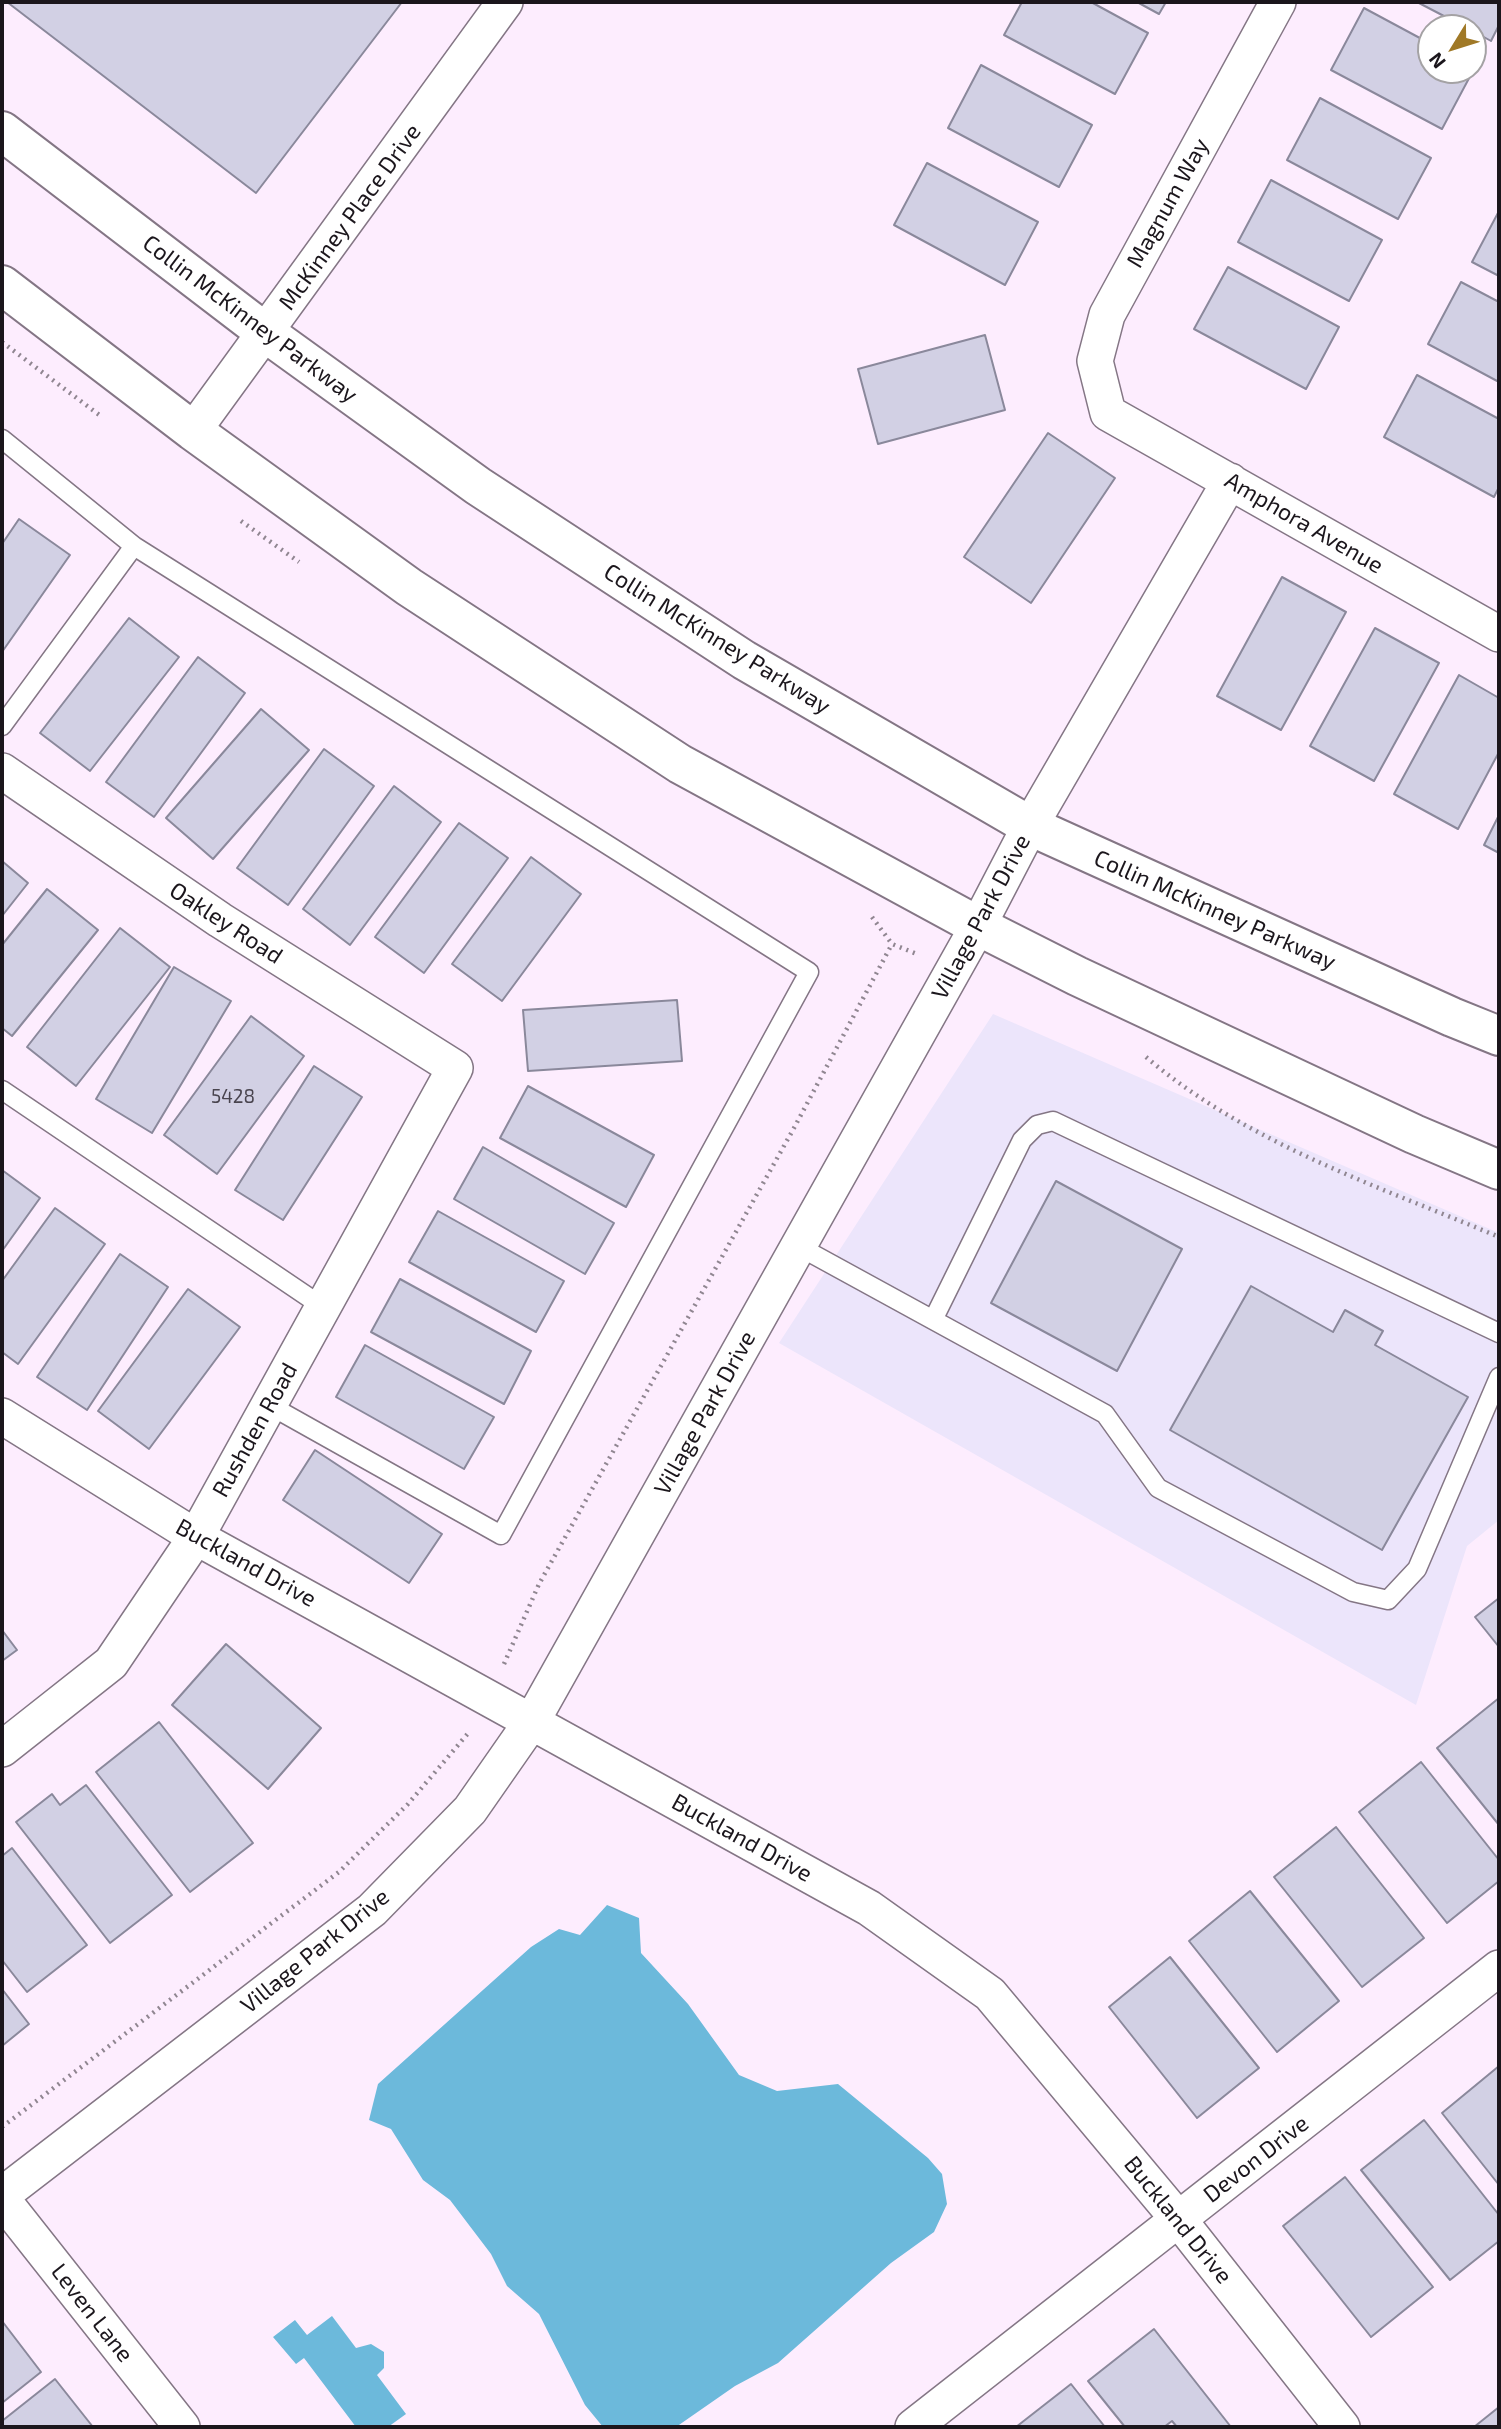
<!DOCTYPE html>
<html>
<head>
<meta charset="utf-8">
<style>
  body { margin:0 }
  #map { position:relative; width:1501px; height:2429px; overflow:hidden; background:#fdedfe; font-family:"Exo 2",sans-serif }
  canvas { display:block }
  .frame { position:absolute; inset:0; border:4px solid #1b161c; pointer-events:none }
  .north { position:absolute; left:1417px; top:14px; width:70px; height:70px; box-sizing:border-box; background:#fff; border:2px solid #a4a2a4; border-radius:50%; rotate:232deg; font-size:19px; font-weight:700; line-height:28px; text-align:center; color:#1b161c }
  .north::after { content:''; display:block; margin:auto; width:24px; height:32px; background:#a07927; clip-path:polygon(50% 0,100% 100%,50% 72%,0 100%) }
</style>
</head>
<body>
<div id="map">
<canvas width="1501" height="2429"></canvas>
<div class="frame"></div>
<div class="north">N</div>
</div>
<script>
const c = document.querySelector('canvas').getContext('2d');
c.lineJoin = 'round';
function fill(path, color) { c.fillStyle = color; c.fill(path, 'evenodd'); }
function stroke(path, color, width, dash) { c.strokeStyle = color; c.lineWidth = width; c.lineCap = dash ? 'butt' : 'round'; c.setLineDash(dash || []); c.stroke(path); }
function write(font, color, halo, rows, align = 'center') {
  c.font = font + ' "Exo 2",sans-serif'; c.lineWidth = 5; c.setLineDash([]); c.textBaseline = 'middle'; c.strokeStyle = halo; c.fillStyle = color; for (const [text, x, y, turn = 0] of rows) {
    c.save(); c.translate(x, y); c.rotate((+turn || 0) * Math.PI / 180); c.textAlign = isNaN(turn) ? turn : align; if (halo) c.strokeText(text, 0, 0); c.fillText(text, 0, 0); c.restore();
  }
}
const commercial = new Path2D(`
  M993,1014l506,219v287l-32,26 -51,159 -637,-362z`);
const water = new Path2D(`
  M607,1905l32,13 2,35 47,51 51,71 38,16 61,-7 90,74 14,16 5,30 -13,28 -43,31 -113,100 -43,23 -59,41h-73l-18,-22 -46,-91 -32,-28 -16,-32 -41,-54 -27,-20 -32,-51 -22,-9 9,-36 153,-137 28,-18 21,6z
  M332,2316l24,32 15,-4 13,8v16l-7,7 29,39 -18,13h-32l-52,-69 -8,6 -23,-27 22,-17 12,15z`);
const building = new Path2D(`
  M7,2h395l-146,191z
  M1022,2h69l57,31 -33,61 -111,-59z
  M1137,2h29l-7,12z
  M1417,2h82v23l-8,16 -18,-10v-3h-6z
  M1364,8l67,36v26h42l2,-3 -33,62 -111,-59z
  M981,65l111,60 -33,62 -111,-59z
  M1320,98l111,60 -33,61 -111,-59z
  M927,163l111,59 -33,63 -111,-60z
  M1271,180l111,60 -33,61 -111,-59z
  M1499,211v65l-27,-14z
  M1228,267l111,60 -33,62 -112,-60z
  M1461,282l38,20v80l-71,-38z
  M985,335l20,75 -127,34 -20,-75z
  M1417,375l82,44v68l-5,10 -110,-60z
  M1048,433l67,45 -84,125 -67,-46z
  M19,519l51,36 -68,97v-108z
  M1282,577l64,35 -65,118 -64,-34z
  M129,618l50,39 -89,114 -50,-38z
  M1375,628l64,35 -65,118 -64,-35z
  M198,657l47,36 -91,124 -48,-35z
  M1459,675l40,23v54l-41,77 -64,-35z
  M261,709l48,41 -96,109 -47,-41z
  M324,749l50,37 -86,119 -51,-37z
  M394,786l47,36 -91,123 -47,-36z
  M1499,815v38l-15,-8z
  M459,823l49,35 -84,115 -49,-36z
  M531,857l50,37 -79,107 -50,-37z
  M2,861l26,22 -26,33z
  M47,889l51,41 -86,106 -10,-8v-83z
  M120,928l50,39 -94,119 -49,-39z
  M174,967l57,34 -79,132 -56,-34z
  M677,1000l5,61 -154,10 -5,-61z
  M251,1016l53,40 -87,118 -53,-39z
  M314,1066l48,31 -79,123 -48,-30z
  M528,1086l126,69 -28,52 -126,-69z
  M483,1147l131,76 -29,51 -131,-75z
  M2,1170l38,28 -38,53z
  M1056,1181l126,68 -65,122 -126,-68z
  M55,1208l50,36 -87,120 -16,-12v-71z
  M438,1211l126,70 -28,51 -127,-70z
  M120,1254l48,33 -81,123 -50,-33z
  M400,1279l131,72 -27,53 -133,-72z
  M1251,1286l82,46 12,-22 38,21 -8,14 93,52 -86,153 -212,-120z
  M188,1289l52,38 -91,122 -51,-38z
  M365,1345l129,72 -30,52 -128,-72z
  M315,1450l127,84 -33,49 -126,-83z
  M1499,1598v49l-24,-30z
  M2,1630l15,20 -15,11z
  M226,1644l95,84 -53,61 -96,-84z
  M1499,1698v127l-62,-77z
  M159,1722l94,121 -63,49 -94,-120z
  M1421,1762l78,98v21l-52,42 -88,-111z
  M86,1785l86,110 -62,48 -94,-121 36,-28 8,11z
  M1336,1827l88,111 -62,49 -88,-110z
  M12,1848l75,97 -60,47 -25,-32v-104z
  M1250,1891l89,110 -62,51 -88,-111z
  M1170,1957l89,111 -62,50 -88,-111z
  M2,1989l27,35 -27,22z
  M1499,2066v119l-57,-72z
  M1424,2120l75,95v26l-49,39 -89,-110z
  M1345,2177l88,110 -62,50 -88,-111z
  M2,2321l39,51 -39,31z
  M1154,2329l77,98h-54l-5,-6 -8,6h-39l-37,-46z
  M55,2379l38,48h-91v-6z
  M1071,2384l34,43h-89z
  M1499,2407v20h-25z`);
const path = new Path2D(`
  M2,342l100,75
  M241,521l58,41
  M872,917l20,27 25,10
  M1146,1057c102,87 232,129 353,180
  M504,1664l35,-80 255,-456 98,-184
  M2,2127l337,-255 69,-68 62,-73`);
const service = new Path2D(`
  M2,439l132,107 -132,180
  M134,546l675,426 -308,563 -232,-130
  M2,1090l321,217
  M798,1246l307,168 53,74 195,104 35,8 29,-31 82,-192
  M934,1318l88,-178 15,-15 16,-4 446,212`);
const minor = new Path2D(`
  M1278,2l-171,313 -12,46 13,52 391,221
  M193,431l312,-429
  M2,771l218,149 235,148 -259,469 -85,126 -109,86
  M2,1416l194,121 673,371 121,86 189,226 163,207
  M2,2195l370,-285 98,-100 62,-89 446,-795 52,-100 200,-345
  M2,2199l180,228
  M913,2427l586,-459`);
const tertiary = new Path2D(`
  M2,131l264,202 212,153 266,174 286,166 422,191 47,19
  M2,285l191,146 216,156 271,177 298,162 99,50 337,158 85,36`);
const numberNames = [
  ["5428",233,1097]
];
const streetNames = [
  ["Magnum Way",1168,203,-61],
  ["McKinney Place Drive",350,217,-54],
  ["Collin McKinney Parkway",250,319,37],
  ["Amphora Avenue",1304,523,30],
  ["Collin McKinney Parkway",717,639,32],
  ["Collin McKinney Parkway",1215,910,24],
  ["Village Park Drive",981,917,-62],
  ["Oakley Road",226,923,33],
  ["Village Park Drive",705,1413,-61],
  ["Rushden Road",255,1430,-61],
  ["Buckland Drive",246,1563,29],
  ["Buckland Drive",742,1838,29],
  ["Village Park Drive",315,1951,-39],
  ["Devon Drive",1256,2159,-38],
  ["Buckland Drive",1178,2220,51],
  ["Leven Lane",92,2313,52]
];
fill(commercial, '#ece5fb');
fill(water, '#6cb9db');
fill(building, '#d2d0e4');
stroke(building, '#8a889b', 2);
stroke(service, '#847685', 21);
stroke(minor, '#847685', 38);
stroke(tertiary, '#847685', 42);
stroke(path, '#908691', 4.5, [2, 5]);
stroke(service, '#fff', 18);
stroke(minor, '#fff', 35);
stroke(tertiary, '#fff', 38);
write('19px', '#49444e', null, numberNames);
write('23px', '#1b161c', '#fff', streetNames);
</script>
</body>
</html>
